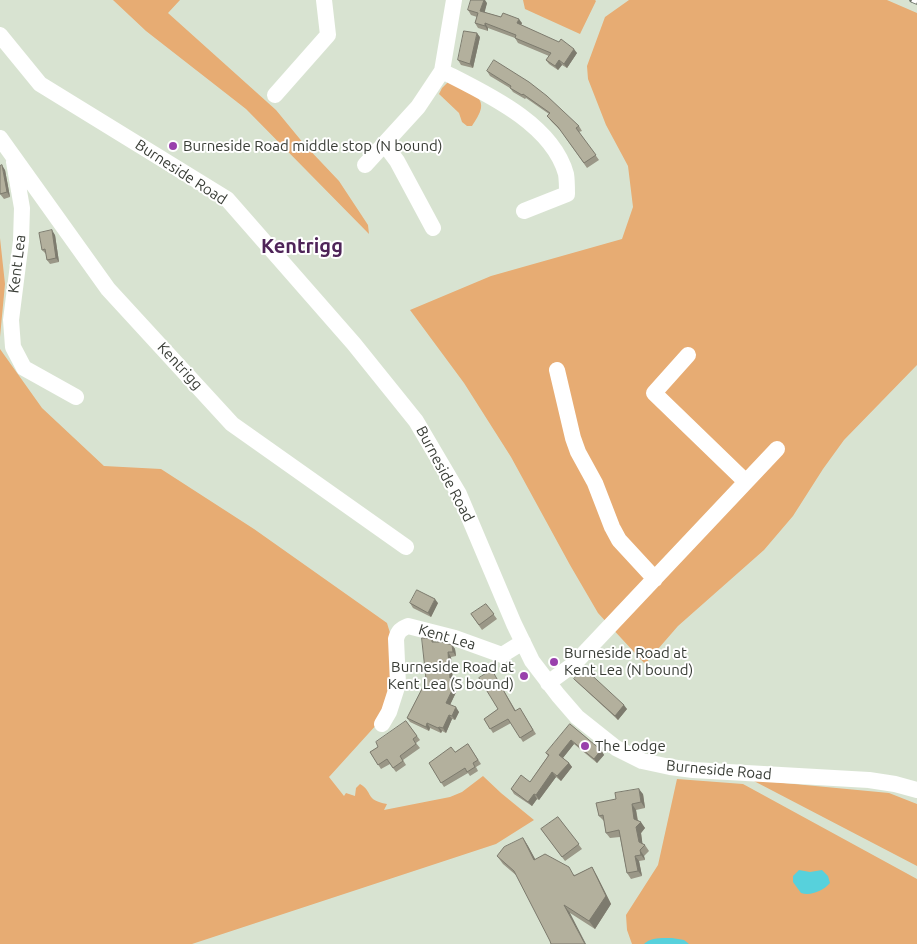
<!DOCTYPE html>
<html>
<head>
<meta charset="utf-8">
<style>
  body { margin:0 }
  canvas { display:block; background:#d8e3d1 }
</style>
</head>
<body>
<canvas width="917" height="944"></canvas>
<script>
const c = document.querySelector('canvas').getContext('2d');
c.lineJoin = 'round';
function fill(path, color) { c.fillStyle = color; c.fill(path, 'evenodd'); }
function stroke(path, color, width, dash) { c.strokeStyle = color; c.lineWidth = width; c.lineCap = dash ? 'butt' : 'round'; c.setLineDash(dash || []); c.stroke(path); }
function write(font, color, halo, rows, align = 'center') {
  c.font = font + ' Ubuntu,sans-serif'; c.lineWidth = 4; c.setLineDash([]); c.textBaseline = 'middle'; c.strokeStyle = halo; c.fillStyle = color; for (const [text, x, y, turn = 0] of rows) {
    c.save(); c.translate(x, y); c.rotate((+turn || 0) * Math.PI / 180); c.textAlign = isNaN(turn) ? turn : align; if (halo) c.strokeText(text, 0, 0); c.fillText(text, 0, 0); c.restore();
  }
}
const green = new Path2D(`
  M113,0h67l-12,13 108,97 28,34 35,37 29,44 1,9 -123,-125 -100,-78z
  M523,0h72l1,1 -16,33 -55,-25z
  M629,0h258l30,13v352l-73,75 -21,29 -30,47 -29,34 -86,76 -33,38 -47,-51 -28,-48 -59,-108 -47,-74 -54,-73 81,-34 131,-37 11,-32 -5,-41 -22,-41 -18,-46 -1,-13 18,-49z
  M448,82c10,5 36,11 33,26 -1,6 -6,13 -9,18h-5l-5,-4 -3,-9 -20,-19 3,-6z
  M0,238l5,46 -5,53z
  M0,349l42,59 62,58 57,3 93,60 133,94 3,10 5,39 -17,51 -49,54 15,19 2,-3 9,3 1,-8 4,-4c14,8 4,16 27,20l-3,6 66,-13 12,-5 21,-16 18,17 33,27 -38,24 -304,100h-192z
  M677,779l66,5 174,95v65h-285l-5,-14 -1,-15 32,-50z
  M752,780l137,13 28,11v62z`);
const water = new Path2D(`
  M799,870l11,2 12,-2 6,6 2,7c-7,8 -19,13 -29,10l-8,-11v-6z
  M672,938l12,2 5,4h-45c7,-7 18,-6 28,-6z`);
const minor = new Path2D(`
  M0,35l40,49 187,115 127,145 62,77 43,73 55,130 18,37 26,34 19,22 39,31 26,13 28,6 23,3 176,10 26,4 22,6
  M442,71c43,22 110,52 124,103 1,6 1,14 1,20l-43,17
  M275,95l53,-60 -4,-35
  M0,138l108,151 124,135 174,123
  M385,145l12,16 36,67
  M14,162l8,46 -1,33 -10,79 2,27 11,21 52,29
  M365,165l53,-58 24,-36 12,-71
  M688,355l-34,38 92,89
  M557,370l16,68 5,14 17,31 17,44 7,13 36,39
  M548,683l26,-19 203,-215
  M382,724l7,-12 9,-28 -2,-45c2,-8 5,-10 12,-13l47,12 47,17 21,-13`);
const rail = new Path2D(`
  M912,0l5,2`);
const wall = new Path2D(`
  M487,3l-3,9 38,11 -1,2 56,28 -10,15 -5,-3 -4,5 -9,-6 -3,-4 3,-4 -31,-13 -3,-5 -27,-10v3l-10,-3 -3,-5 2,-6 -6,-2 -3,-5z
  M480,37l-7,31 -12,-3 -3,-5z
  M487,71l92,55 3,5 -3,1 20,28 -12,8 -26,-37 -10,-10 -4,-5 2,-2 -23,-16 -1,1 -12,-7 -3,-4 -20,-12z
  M5,170l5,27 -6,2 -4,-5z
  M55,235l4,27 -9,2 -3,-4 -1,-6 -4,-4z
  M410,603h28l-7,14 -18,-9z
  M486,604l11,15 -15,11 -11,-16z
  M432,639l2,3 18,3 3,4 1,7 -5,1 2,22 7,5 -10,21 9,7 -4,8 -3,-1 -6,14 -4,-2 -1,2 -11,-5 -1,3 -19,-9 -3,-4 19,-37z
  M494,674l22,37 7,2 13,21 -13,8 -12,-19 -18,10 -9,-14 14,-10z
  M574,679l53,30 -9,11 -40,-37z
  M406,721l14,19 -4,3 4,5 -17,12 3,5 -10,7 -6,-8 -9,5 -11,-17 8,-5z
  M570,724l31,26 3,5 -7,8 -23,-19 -11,14 6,5 3,4 -11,14 -5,-4 -17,23 -2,-1 -5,7 -18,-12 -3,-5 19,-7 18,-26 -2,-3z
  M468,744l13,20 -5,3 2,4 -8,5 -2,-3 -24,14 -15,-24 26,-11z
  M643,794l2,14 -9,2 2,10 7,8 -4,5 1,10 3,2 4,6 -5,5 1,4 -6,1 3,15 -11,3 -4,-6 -7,-36 -10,1 -4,-5 -2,-12 -5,-5 17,-17z
  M558,817l24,32 -17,12 -24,-32z
  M523,838l5,8 7,13 40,16 17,-8 5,9 14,28 -16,25 -25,-16 -20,28 -33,-65 -14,-12 -6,-8z`);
const shadedWall = new Path2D(`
  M484,0h1l2,3 -3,12 -4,-4z
  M519,19l3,4 -2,4 -3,-4z
  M485,23l3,5v3l-3,-5z
  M477,33l3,4 -7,31 -3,-4z
  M574,49l3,4 -10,15 -3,-4z
  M559,60l3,5 -4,5 -3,-4z
  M2,165l3,5 5,27 -3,-5z
  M52,230l3,5 4,27 -3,-4z
  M435,599l3,4 -7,14 -3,-4z
  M452,645l3,4 1,7 -3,-4z
  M448,652l3,5 2,26 -3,-5z
  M457,680l3,4 -11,23 -3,-4z
  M624,705l3,4 -9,11 -3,-4z
  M456,707l3,5 -4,8 -3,-4z
  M449,715l3,4 -6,14 -3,-5z
  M427,723l3,5 -1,3 -3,-4z
  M439,727l3,4 -1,2 -3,-5z
  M571,740l3,4 -12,15 -3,-4z
  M601,750l3,5 -7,8 -3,-4z
  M569,763l3,4 -11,14 -4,-5z
  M552,772l4,5 -17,23 -3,-5z
  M639,789l4,5 2,14 -4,-6z
  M534,794l3,5 -5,7 -4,-4z
  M632,804l4,6 2,15 -4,-6z
  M641,822l4,6 -4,5 2,14 -4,-5 -3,-15z
  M523,838l5,8 12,22 -6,-8z
  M640,850l4,6 1,4 -4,-5z
  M635,856l4,5 3,15 -4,-5z
  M592,867l5,9 14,28 -16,25 -6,-8z
  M564,905l6,8 16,31h-1z`);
const building = new Path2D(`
  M471,0h13l-4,11 21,6 2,-4 16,6 -2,4 42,19 2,-3 13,10 -10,15 -5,-4 -4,6 -9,-6 5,-7 -36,-15 1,-3 -31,-12v3l-10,-3 3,-10 -10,-3z
  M464,31l13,2 -7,31 -12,-4z
  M494,60l35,22 18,14 32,30 -3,2 20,27 -12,8 -26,-36 -11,-11 3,-3 -27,-19 -1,1 -12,-7 1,-2 -24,-15z
  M2,165l5,27 -7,2v-28z
  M52,230l4,28 -9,2 -2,-11 -3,1 -3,-17z
  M417,590l18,9 -7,14 -18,-10z
  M486,604l8,10 -15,11 -8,-11z
  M422,638l10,1v3h10l10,3 1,7h-5l2,26 7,2 -11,23 10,4 -4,9 -3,-1 -6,13 -4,-1 -1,1 -11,-5 -1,4 -19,-9 19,-37z
  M584,668l40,37 -9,11 -41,-37z
  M492,670l23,41 5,-3 13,22 -13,8 -12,-19 -18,10 -6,-10 14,-10 -19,-31z
  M406,721l11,15 -4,3 3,5 -16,12 3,5 -10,7 -6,-9 -9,6 -8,-13 8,-5 -2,-5z
  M570,724l31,26 -7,9 -23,-19 -12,15 10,8 -12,13 -5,-4 -16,23 -2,-1 -6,8 -17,-13 10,-14 9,7 19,-27 -3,-2z
  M468,744l10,16 -5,3 2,4 -8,5 -2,-4 -24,15 -12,-20 22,-16 4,5z
  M639,789l2,13 -9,2 2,15 7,3 -5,5 3,15 6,3 -5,5 1,5 -6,1 3,15 -11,2 -8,-43 -13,3 -3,-18 -4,1 -3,-13 20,-4 -1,-6z
  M558,817l21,27 -17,13 -21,-28z
  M523,838l11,22 11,-6 24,13 5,9 18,-9 14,29 -17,25 -25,-16 21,39h-34l-1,-3 -36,-70 -17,-15 7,-9z`);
const markers = [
  [173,146,5,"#9940ac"],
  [554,662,5,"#9940ac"],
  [524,676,5,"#9940ac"],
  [585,746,5,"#9940ac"]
];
const poiNames = [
  ["Burneside Road middle stop (N bound)",183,146],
  ["Burneside Road at",564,653],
  ["Kent Lea (N bound)",564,670],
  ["Burneside Road at",514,667,"right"],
  ["Kent Lea (S bound)",514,684,"right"],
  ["The Lodge",595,746]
];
const streetNames = [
  ["Burneside Road",181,172,33],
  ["Kent Lea",17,264,-83],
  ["Kentrigg",180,366,47],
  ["Burneside Road",445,474,62],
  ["Kent Lea",447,637,16],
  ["Burneside Road",719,770,5]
];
const districtNames = [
  ["Kentrigg",302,246]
];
fill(green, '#e7ac73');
fill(water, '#57d1dc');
stroke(minor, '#fff', 16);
stroke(rail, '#6a7066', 5.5);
stroke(rail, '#fff', 4, [11]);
fill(wall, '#9a9787');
fill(shadedWall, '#7d7b6e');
fill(building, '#b3b09d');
stroke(building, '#7d7b6e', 1);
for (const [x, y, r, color] of markers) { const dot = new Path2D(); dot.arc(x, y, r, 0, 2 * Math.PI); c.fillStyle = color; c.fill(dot); stroke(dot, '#fff', 2); }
write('15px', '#393d36', '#fff', poiNames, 'left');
write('15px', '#393d36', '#fff', streetNames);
write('bold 20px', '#4e2458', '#fff', districtNames);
</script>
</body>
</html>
